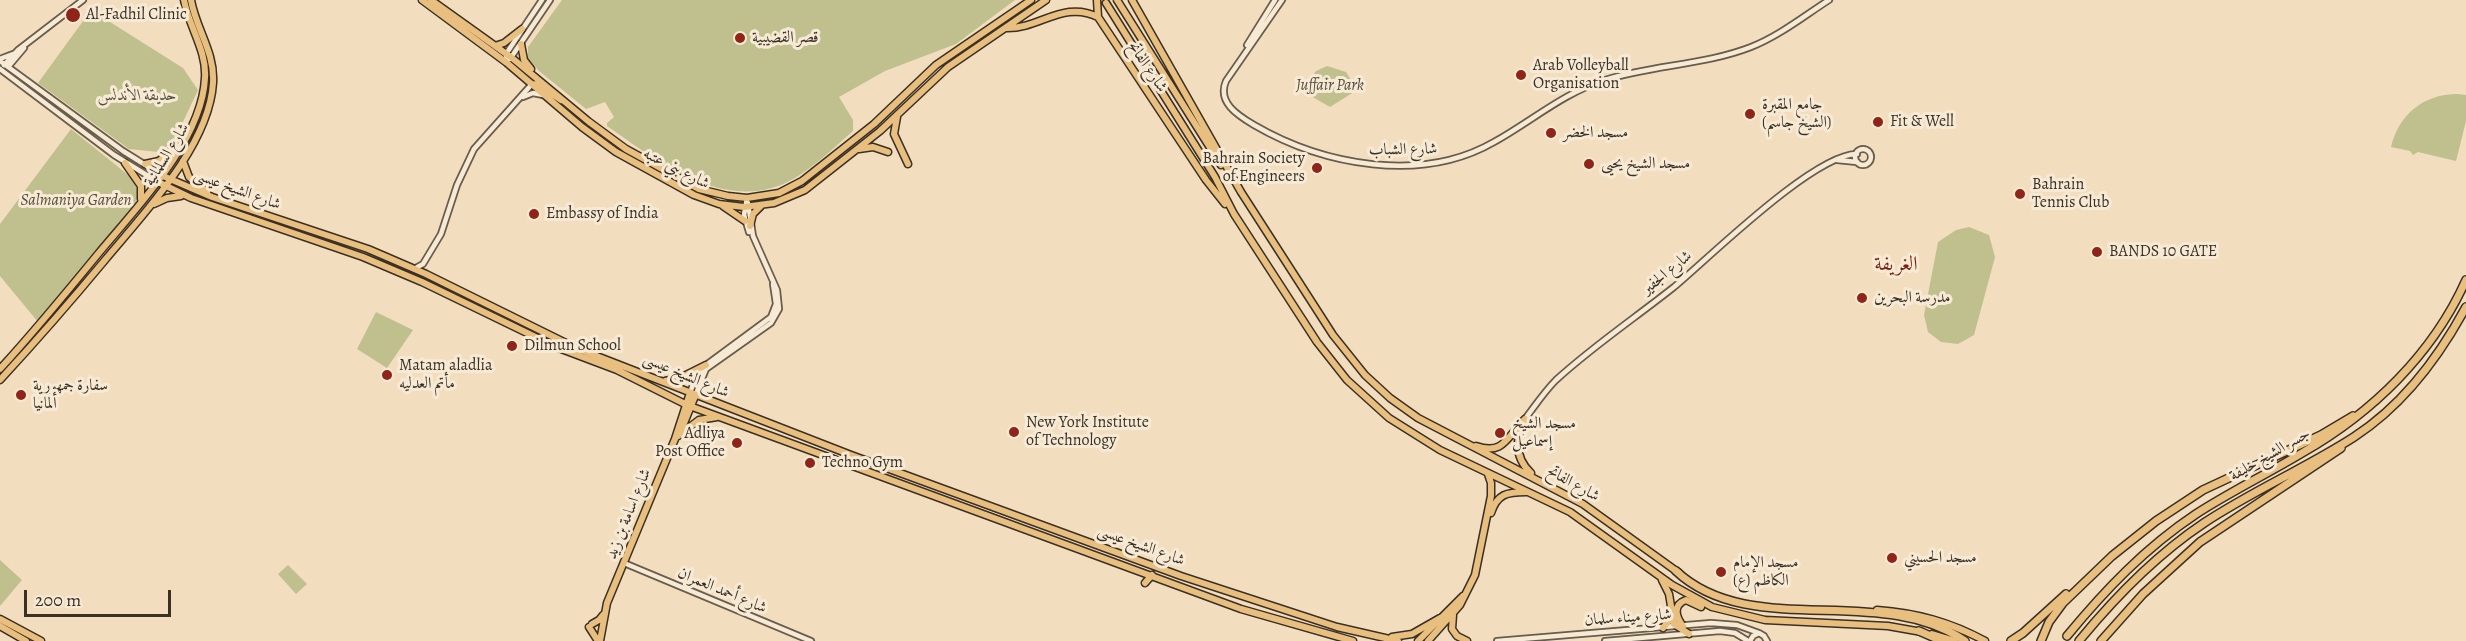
<!DOCTYPE html>
<html>
<head>
<meta charset="utf-8">
<style>
  body { margin:0 }
  #map { position:relative; width:2466px; height:641px; overflow:hidden; background:#f2debe; font-family:Alegreya,serif }
  canvas { display:block }
  .scale { position:absolute; left:24px; top:590px; width:147px; height:27px; box-sizing:border-box; border:3px solid #3b3026; border-top:0; padding-left:8px; font-size:18px; line-height:21px; white-space:nowrap; color:#3b3026; -webkit-text-stroke:4px #f7ead5; paint-order:stroke }
</style>
</head>
<body>
<div id="map">
<canvas width="2466" height="641"></canvas>
<div class="scale">200 m</div>
</div>
<script>
const c = document.querySelector('canvas').getContext('2d');
c.lineJoin = 'round';
function fill(path, color) { c.fillStyle = color; c.fill(path, 'evenodd'); }
function stroke(path, color, width, dash) { c.strokeStyle = color; c.lineWidth = width; c.lineCap = dash ? 'butt' : 'round'; c.setLineDash(dash || []); c.stroke(path); }
function write(font, color, halo, rows, align = 'center') {
  c.font = font + ' Alegreya,Amiri,serif'; c.lineWidth = 6; c.setLineDash([]); c.textBaseline = 'middle'; c.strokeStyle = halo; c.fillStyle = color; for (const [text, x, y, turn = 0] of rows) {
    c.save(); c.translate(x, y); c.rotate((+turn || 0) * Math.PI / 180); c.textAlign = isNaN(turn) ? turn : align; if (halo) c.strokeText(text, 0, 0); c.fillText(text, 0, 0); c.restore();
  }
}
const green = new Path2D(`
  M562,0h453l-59,44 -71,27 -46,26 14,23v11c-18,16 -37,34 -58,47 -66,39 -135,-15 -188,-52v-3l7,-6 -9,-15 -19,7 -47,-38 -11,-13v-11z
  M91,10l92,58 15,22 -24,51 -15,11 -30,-3 -91,-66z
  M1327,66l19,6 11,18 -27,17 -21,-12 -3,-9 10,-15z
  M2457,94l9,1v26l-10,40 -38,-9 -5,3 -3,-4 -19,-4c8,-33 33,-53 66,-53z
  M71,129l61,49 7,15 -4,11 -97,118 -38,-46v-52z
  M1969,227l20,8 6,22 -21,78 -16,9 -17,-2 -13,-10 -4,-17 14,-73 18,-12z
  M376,312l37,18 -26,38 -30,-19z
  M0,560l22,20 -22,26z
  M288,565l19,19 -11,10 -18,-20z`);
const minor = new Path2D(`
  M1282,0l-56,81c-9,21 11,34 28,44 69,40 167,59 240,17 38,-21 69,-49 111,-62 47,-15 100,-15 146,-33 28,-11 53,-31 78,-47
  M1247,45l28,-45
  M0,59l13,-5
  M510,59l40,-59
  M0,61l123,90 40,25
  M507,63l-1,-9 36,-54
  M4,65l14,-15 65,-50
  M8,67l16,-19
  M0,69l114,86 44,27
  M523,97l10,-4 10,2
  M1855 157a8 8 0 1 1 16 0a8 8 0 1 1-16 0Z
  M1837,160l20,2
  M747,198l-3,17 5,17
  M414,269l9,-5 18,-30 16,-49 17,-36 58,-65
  M690,393l5,-14 11,-14 65,-48 5,-13 -3,-20
  M695,396l11,-27 65,-46 8,-14 -2,-19 -24,-54 -5,-33
  M1525,419c10,-13 19,-27 31,-39 37,-34 79,-62 118,-93 36,-30 140,-133 183,-133
  M624,563l187,78
  M1497,641l214,-18 26,2 22,8
  M1605,641l115,-10 15,2 13,8
  M1750,641l3,-5 6,-3 5,3 3,5`);
const major = new Path2D(`
  M422,0l85,63 75,64 34,25 78,43 25,9 25,3 30,-4 31,-13 75,-59 68,-64 98,-67
  M431,0l81,58 76,63 38,28 73,40 29,7 19,2 32,-5 23,-12 72,-57 62,-59 95,-65
  M1097,0l1,17
  M1117,0l104,165
  M1132,0l109,192 92,143 32,40 25,23 28,20 165,86 96,69
  M1106,3l109,174 19,37 83,128 30,38 42,38 51,32 130,62 102,73 40,22 53,13 123,6 34,6
  M1006,28c34,1 57,-28 92,-11l108,163 19,24
  M521,44l3,16 7,9
  M495,46l9,-3 18,-14
  M532,84l7,1 22,15
  M897,117l-3,17 14,30
  M859,149l14,-2 15,5
  M183,161l6,16 18,15
  M125,163l16,23v13
  M145,164l14,-3 21,-18
  M163,176l49,21 156,52 58,25 150,74 275,107 330,121 156,51 61,14
  M158,182l33,16 172,59 59,25 134,65 61,23 70,35 554,204 112,32
  M154,204l13,-6 14,-2
  M723,206l22,15
  M750,226l3,-12 8,-8
  M0,369c34,-37 66,-76 98,-115 38,-46 104,-113 107,-176 2,-27 -16,-51 -21,-78
  M0,380c36,-39 71,-79 105,-120 39,-47 104,-114 108,-177 2,-31 -17,-54 -22,-83
  M665,381l15,-3 26,-13
  M1522,425c-7,18 -5,35 9,48
  M682,428l13,-32
  M678,436l21,-16 18,-3
  M1476,446c28,10 31,-10 49,-27
  M1491,513c6,-19 16,-21 35,-21
  M1662,580l7,14 5,30 15,10
  M1145,583l7,-8
  M1877,610c40,3 73,12 108,31
  M1453,615l-1,14 5,7 10,5
  M0,619l41,22
  M592,624l7,-4 4,-5
  M0,626l26,15
  M1683,626c-7,-9 -11,-21 3,-26l15,7
  M589,627l9,14
  M1663,628l9,-11
  M1932,634l23,7
  M1392,637l20,-3 28,-16
  M600,641l7,-38 68,-164 15,-46
  M1418,641l45,-45
  M1428,641l32,-36 15,-30 16,-79v-13l-3,-9`);
const highway = new Path2D(`
  M1676,571c75,70 203,11 289,70
  M1919,631l23,10
  M2067,636c38,-46 78,-88 129,-122 34,-22 71,-40 106,-61 70,-40 131,-99 164,-173
  M2011,641l12,-8 43,-39
  M2041,641l8,-19 14,-19 49,-47 44,-35 47,-31 118,-55 32,-19
  M2079,641c37,-45 77,-86 125,-118 48,-32 102,-55 150,-86 48,-31 85,-80 112,-130
  M2101,641l42,-47 57,-52 141,-94`);
const markers = [
  [73,15,8,"#8f2418"],
  [740,38,6,"#8f2418"],
  [1521,75,6,"#8f2418"],
  [1750,114,6,"#8f2418"],
  [1878,122,6,"#8f2418"],
  [1551,133,6,"#8f2418"],
  [1589,164,6,"#8f2418"],
  [1317,168,6,"#8f2418"],
  [2020,194,6,"#8f2418"],
  [534,214,6,"#8f2418"],
  [2097,252,6,"#8f2418"],
  [1862,298,6,"#8f2418"],
  [512,346,6,"#8f2418"],
  [387,375,6,"#8f2418"],
  [21,395,6,"#8f2418"],
  [1014,432,6,"#8f2418"],
  [1500,433,6,"#8f2418"],
  [737,443,6,"#8f2418"],
  [810,463,6,"#8f2418"],
  [1892,558,6,"#8f2418"],
  [1721,572,6,"#8f2418"]
];
const poiNames = [
  ["Al-Fadhil Clinic",86,15],
  ["قصر القضيبية",752,38],
  ["Arab Volleyball",1533,66],
  ["Organisation",1533,84],
  ["جامع المقبرة",1762,105],
  ["(الشيخ جاسم)",1762,123],
  ["Fit & Well",1890,122],
  ["مسجد الخضر",1563,133],
  ["Bahrain Society",1305,159,"right"],
  ["of Engineers",1305,177,"right"],
  ["مسجد الشيخ يحيى",1601,164],
  ["Bahrain",2032,185],
  ["Tennis Club",2032,203],
  ["Embassy of India",546,214],
  ["BANDS 10 GATE",2109,252],
  ["مدرسة البحرين",1874,298],
  ["Dilmun School",524,346],
  ["Matam aladlia",399,366],
  ["مأتم العدليه",399,384],
  ["سفارة جمهورية",33,386],
  ["ألمانيا",33,404],
  ["New York Institute",1026,423],
  ["of Technology",1026,441],
  ["مسجد الشيخ",1512,424],
  ["إسماعيل",1512,442],
  ["Adliya",725,434,"right"],
  ["Post Office",725,452,"right"],
  ["Techno Gym",822,463],
  ["مسجد الحسيني",1904,558],
  ["مسجد الإمام",1733,563],
  ["الكاظم (ع)",1733,581]
];
const streetNames = [
  ["شارع الفاتح",1147,67,56],
  ["شارع الشباب",1403,150,-1],
  ["شارع السلمانية",167,155,-58],
  ["شارع بني عتبه",676,169,27],
  ["شارع الشيخ عيسى",237,190,20],
  ["شارع الجفير",1667,273,-39],
  ["شارع الشيخ عيسى",686,376,23],
  ["جسر الشيخ خليفة",2270,455,-30],
  ["شارع الفاتح",1573,484,29],
  ["شارع اسامة بن زيد",629,514,-68],
  ["شارع الشيخ عيسى",1141,546,20],
  ["شارع أحمد العمران",722,591,23],
  ["شارع ميناء سلمان",1628,618,-4]
];
const parkNames = [
  ["Juffair Park",1330,86],
  ["حديقة الأندلس",137,96],
  ["Salmaniya Garden",76,201]
];
const quarterNames = [
  ["الغريفة",1896,265]
];
fill(green, '#bfc08e');
stroke(minor, '#695c4c', 8);
stroke(major, '#3b3026', 9);
stroke(highway, '#3b3026', 10);
stroke(minor, '#f7ead5', 4.5);
stroke(major, '#e9bf7f', 6);
stroke(highway, '#e9bf7f', 7);
for (const [x, y, r, color] of markers) { const dot = new Path2D(); dot.arc(x, y, r, 0, 2 * Math.PI); c.fillStyle = color; c.fill(dot); stroke(dot, '#f7ead5', 2); }
write('16px', '#3b3026', '#f7ead5', poiNames, 'left');
write('16px', '#3b3026', '#f7ead5', streetNames);
write('italic 16px', '#554d3b', '#f7ead5', parkNames);
write('20px', '#7a1f14', '#f7ead5', quarterNames);
</script>
</body>
</html>
